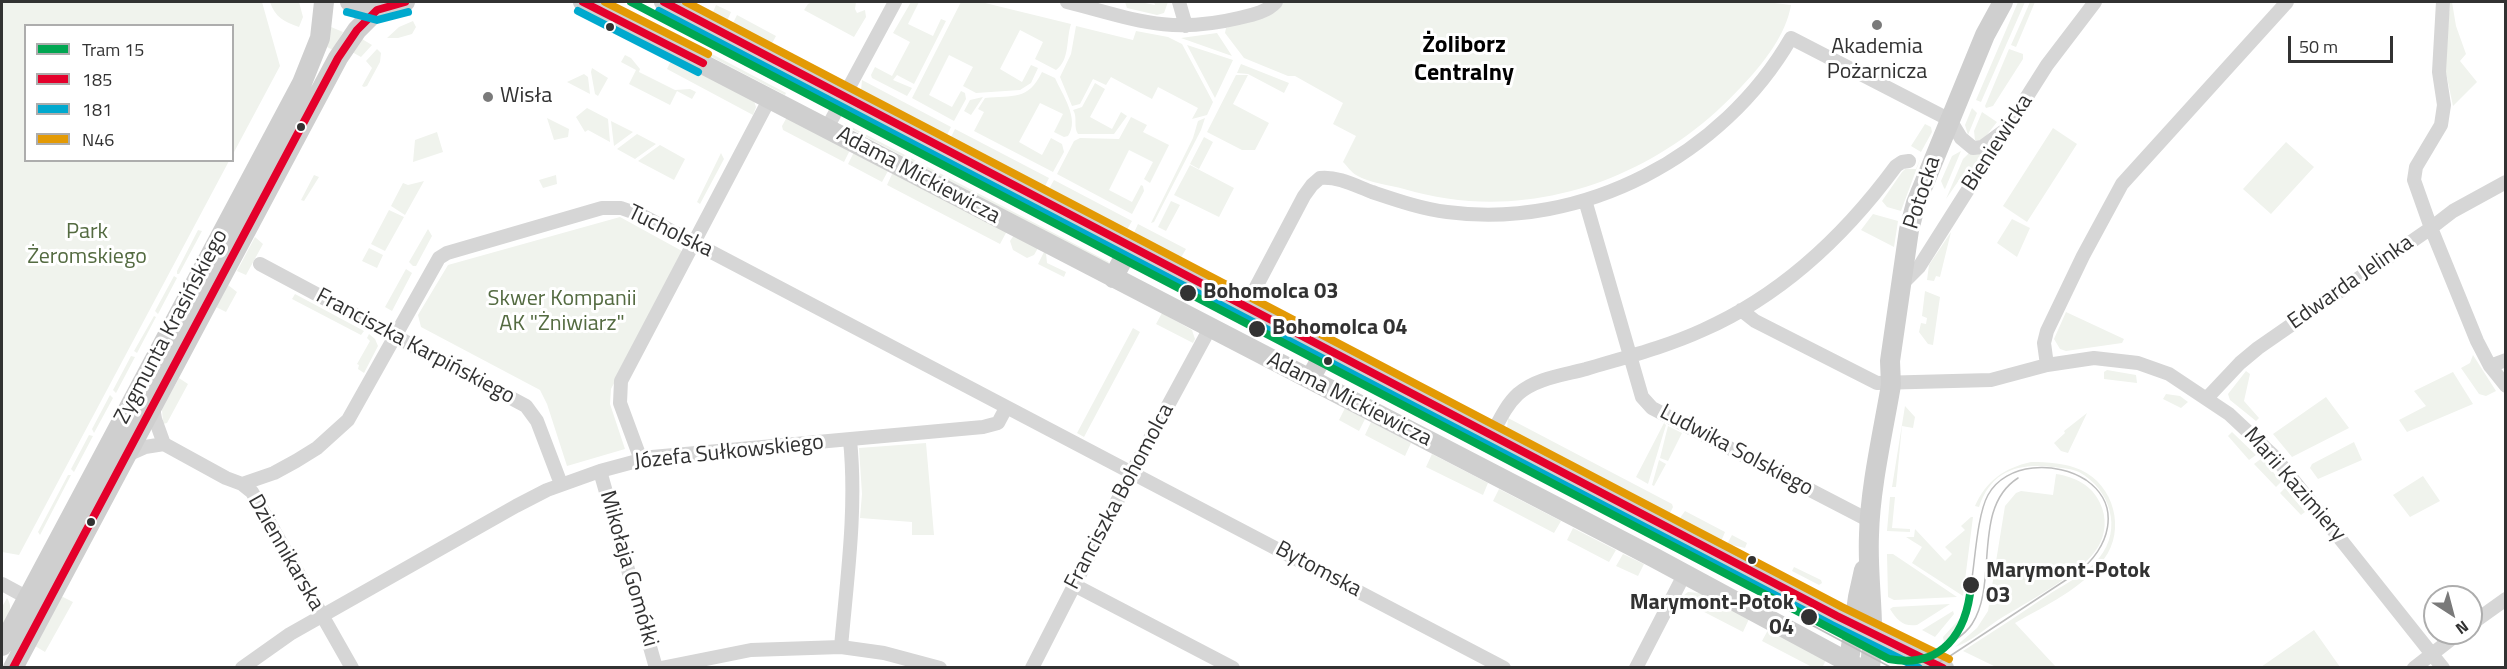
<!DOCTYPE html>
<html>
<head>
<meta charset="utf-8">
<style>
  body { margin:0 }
  #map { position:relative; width:2507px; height:669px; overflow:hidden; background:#fff; font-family:"Titillium Web",sans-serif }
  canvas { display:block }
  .frame { position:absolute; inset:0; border:3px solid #323232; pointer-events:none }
  .legend { position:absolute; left:24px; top:24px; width:210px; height:138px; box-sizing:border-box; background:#fff; border:2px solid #adadad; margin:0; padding:8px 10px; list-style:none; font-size:18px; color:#323232 }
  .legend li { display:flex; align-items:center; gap:12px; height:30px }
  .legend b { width:30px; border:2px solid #adadad }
  .north { position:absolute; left:2423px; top:585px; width:60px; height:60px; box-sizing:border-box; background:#fff; border:2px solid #adadad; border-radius:50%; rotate:144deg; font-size:16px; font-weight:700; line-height:24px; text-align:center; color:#323232 }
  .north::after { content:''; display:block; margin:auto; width:21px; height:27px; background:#7a7a7a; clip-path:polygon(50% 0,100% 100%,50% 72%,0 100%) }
  .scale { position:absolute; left:2288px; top:36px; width:105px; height:27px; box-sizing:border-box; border:3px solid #323232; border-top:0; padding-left:8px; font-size:18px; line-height:21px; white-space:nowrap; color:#323232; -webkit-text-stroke:4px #fff; paint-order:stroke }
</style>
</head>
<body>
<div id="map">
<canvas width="2507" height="669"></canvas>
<div class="frame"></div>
<ul class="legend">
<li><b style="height:8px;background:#00a651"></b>Tram 15</li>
<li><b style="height:8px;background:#e4002b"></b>185</li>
<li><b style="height:8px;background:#00a9ce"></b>181</li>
<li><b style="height:8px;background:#e39a05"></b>N46</li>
</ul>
<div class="north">N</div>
<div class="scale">50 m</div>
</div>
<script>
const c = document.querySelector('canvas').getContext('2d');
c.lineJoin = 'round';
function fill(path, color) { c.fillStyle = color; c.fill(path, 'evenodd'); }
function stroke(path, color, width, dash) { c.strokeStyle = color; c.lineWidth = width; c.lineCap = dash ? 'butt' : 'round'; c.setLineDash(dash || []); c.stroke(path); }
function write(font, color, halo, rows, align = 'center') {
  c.font = font + ' "Titillium Web",sans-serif'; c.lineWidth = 6; c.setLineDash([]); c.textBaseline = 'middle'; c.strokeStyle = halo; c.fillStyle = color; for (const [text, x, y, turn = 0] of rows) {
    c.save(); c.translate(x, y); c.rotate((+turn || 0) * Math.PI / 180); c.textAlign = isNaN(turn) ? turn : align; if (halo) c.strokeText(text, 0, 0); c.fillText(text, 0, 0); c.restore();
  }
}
const green = new Path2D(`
  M2,2h260l18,64 -47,88 -1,-128h-206v134l203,1 -210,394 -17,-3z
  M270,2h29l4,15 -4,10c-15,-5 -24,-10 -29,-25z
  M813,2h43l-1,7 2,4 8,-3 1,7 -12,20 -50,-27 4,-6z
  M911,2h8l-11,22 25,12 8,-17 5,2 -32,63 -17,-9 -4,5 19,8 -5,8 -35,-18 -1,-3 4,-8 17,9 18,-34 -17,-9z
  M961,2h20l90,22c-5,15 -1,36 -15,46l-21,-11 8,-17 -23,-12 -20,39 22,13 9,-17 7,3 -7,15 -11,7 -44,3 -13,-7 10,-19 -24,-12 -20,40 23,12 9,-16 4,2 1,6 -12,22 -42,-23z
  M1125,2h15l15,3 -1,-3h14l-4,11 -7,2 -30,-7z
  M1284,2h482l25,3c-5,30 -28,59 -49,81 -85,93 -214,140 -338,103 -14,-4 -35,-6 -48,-14 -5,-3 -9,-9 -13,-13l13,-26 -23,-12 10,-21 -48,-27h-7l-44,-18 -19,-25 1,-5 47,-16z
  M2018,2h7l-44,100 -5,-2z
  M2030,2h5l-19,45 -5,-2z
  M2450,2h2l4,24 10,28 -6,7 17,21 -24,24 -8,-38z
  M716,5l15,7 -4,9 -14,-9z
  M737,15l39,21 -7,13 -37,-24z
  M413,21l3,6 -4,7 -14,4h-11l12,-11z
  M1076,26l57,14 3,-9 32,6 14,7 31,58 -6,13 -15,4 6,-11 -40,-21 -6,12 -41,-22 -5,8 -13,-6 -13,25 -8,2 -12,-29 11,-23z
  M331,27l12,5 -10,18 -6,-3z
  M701,29l92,50 -1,3 -93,-49z
  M1217,33l15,23 -51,-18z
  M362,39l10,6 -11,12 -9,-5z
  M693,44l93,49 -1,2 -83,-43 -12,-4z
  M1187,45l46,15 -18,38z
  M377,49l4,4 -1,9 -13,24 -3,1 -2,-1 10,-18 -6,-7z
  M2009,49l14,5v5l-30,47 -7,2 -1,-2z
  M625,55l6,3 9,11 -1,3 36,18 15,-1 6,3 -4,7 -15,-8 -7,14 -41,-21 7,-14 -15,-8z
  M671,61l19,5 64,35 2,6 -3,8 -86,-46z
  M1241,64l48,19 -5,10 -36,-19 -11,-1z
  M592,68l16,10 -10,18 -3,-2 -4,-22z
  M1042,72l13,6c7,16 25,41 13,58l-4,1 -10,-5 9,-18 -23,-11 -21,39 23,13 9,-17 11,6 2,8 -11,20 -79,-41 10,-19 -6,-3 7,-11c28,-3 43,3 57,-26z
  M584,74l4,3 2,17 -23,-12z
  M1236,75h12l-15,29 36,19 -14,27h-13l-35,-18z
  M862,80l89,47 -6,12 -78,-41 -6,-8z
  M1095,83l10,6 -15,28 22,12 9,-17 6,4 -13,18h-36c-5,-7 0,-17 -5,-24l9,-3z
  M983,97l-12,18 -7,-4 6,-11z
  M587,108l21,11 2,23 -22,-12 -3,2 -9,-15z
  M848,108l268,140 -1,3 -268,-141z
  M1972,108l5,5 -9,22 -3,-10z
  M1982,112l15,10 -15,19 -7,-1 -1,-9z
  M787,117l63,33 -6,12 -61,-32 -1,-4z
  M1131,117l16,8 -4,7 26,13 -19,38 -6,-4 9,-17 -24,-12 -20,40 23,12 9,-17 2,1 1,5 -12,23 -75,-40 17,-33 6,-3 39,1z
  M547,118l22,11 -1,8 -14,3z
  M1205,118l-4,12 -47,92 -3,1 42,-85 5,-17z
  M611,121l22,11 -19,14z
  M844,123l265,139 -1,2 -259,-136z
  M1925,124l6,3 1,5 -11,20 -10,-6z
  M2053,128l24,16 -50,78 -24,-16z
  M955,129l94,49 -6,12 -94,-49z
  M437,132l6,20 -30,10 2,-22z
  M637,134l19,10 -21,15 -18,-10z
  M1204,137l9,5 -14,27 -9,-5z
  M2286,142l28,25 -43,47 -28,-25z
  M660,145l25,14 -11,21 -36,-19z
  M1961,151l-16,38 -1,-1 -3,-7 11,-25z
  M854,152l35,17 -7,13 -34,-18z
  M721,153l3,6 -24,45 -3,-2z
  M1969,153l14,1 -6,14 -11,2 -20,29 17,-40z
  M1921,157l-20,54 -14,-4 -5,-6 20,-29 3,-3h11z
  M1190,165l44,23 -15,29 -45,-22z
  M893,172l114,59 -7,13 -113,-59z
  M314,175l5,2 -15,24 -3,-1z
  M556,175l1,9 -14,4 -4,-8z
  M1054,180l78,41 -7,12 -78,-41z
  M424,181l-19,34 -14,-9 12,-23 5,2z
  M1171,201l9,4 -14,26 -8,-4z
  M389,210l15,7 -19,34 -14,-7z
  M1873,214l25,7 -4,26 -33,-17z
  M620,217l62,34 -71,138 -1,15 15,45 -58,17 -20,-62 -7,-14 -119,-63 -3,-12 30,-50z
  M2012,219l18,9 -13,29 -20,-14z
  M1138,224l48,25 -7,12 -47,-24z
  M428,229l4,7 -16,30h-3l-4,-4z
  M198,230l4,1 -23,43h-2v-3z
  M1951,232l-11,45 -4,-1 -2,5 -7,-1 2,-15z
  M1014,235l24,13 -4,7 -7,3 -14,-8 -3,-9z
  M255,237l8,7 -17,31 -9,-4z
  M369,248l14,7 -6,13 -15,-7z
  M1044,252l2,1 1,10 19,9 -2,5 -26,-13z
  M406,269l6,4 -20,38 -7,-4z
  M174,276l3,2 -19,36 -3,-3z
  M228,285l9,7 -11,20 -10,-5z
  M1925,291l15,6 -7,48 -5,-1 -9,-12 2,-9 5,1 1,-6 -5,-2z
  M295,294l69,37 -3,4 -69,-36z
  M2066,312l58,27 -2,4 -56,8 -6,-2 -6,-10z
  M1162,313l30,17 3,9 -2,4 -37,-19z
  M154,316l2,1 -19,36 -3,-2z
  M1133,328l7,4 -56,105 -7,-4z
  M369,334l6,5 3,7 -14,27 -6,-4 1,-4 -2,-1 13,-23 -3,-3z
  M2473,355l23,36 -10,5 -7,-2 -18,-26 9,-5z
  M131,356l4,1 -19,36 -3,-3z
  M1332,362l328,170 -1,3 -328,-171z
  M2107,370l29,5 1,8 -33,-4v-7z
  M2246,371l4,3 -6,27 15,17 -3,3 -26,-21 -2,-6z
  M2453,372l20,32 -66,28 -8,-12 27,-14 -12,-15z
  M179,378l9,6 -21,39 -4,1 -1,-15z
  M2166,394l14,2 8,6 -7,6 -18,-9z
  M110,395l3,3 -19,35 -2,-4z
  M2326,397l23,31 -57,29 -19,-23z
  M1905,406l10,11 -2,11 -11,-2 -6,61h-4z
  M1345,408l20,11 -6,12 -20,-11z
  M2087,413l-19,40 -7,-2 -7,-8 11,-10 -1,-2z
  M1508,418l164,86 1,3 -5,10 -157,-81 -4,-7z
  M1371,422l40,21 -6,13 -40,-21z
  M1664,423l2,2 -18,59 -12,-7z
  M1668,426l14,7 -14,28 -8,-3z
  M2232,432l24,23 -7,5 -21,-24z
  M89,435l4,1 -19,36 -3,-3z
  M2354,442l8,18 -44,19 -8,-11 2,-4z
  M926,443l8,92h-22v-13l-52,-4 2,-24 -3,-46z
  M1432,454l56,29 -5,12 -57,-28z
  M2262,458l19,24 -5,5 -22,-23z
  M1659,460l7,4 -12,22 -2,-1z
  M2031,462c16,0 35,1 50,8 33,15 45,60 23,89 -22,30 -58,46 -89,64l41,44h-60l-33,-16c29,-19 59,-38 88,-58 16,-10 36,-20 48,-35 24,-29 11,-69 -20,-86 -9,-4 -18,-4 -27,-5 -34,-4 -61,4 -73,40l-4,-1c11,-25 29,-38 56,-44z
  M2056,474c19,3 36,11 44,29 7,14 6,31 -2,44 -14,25 -74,57 -100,73 -13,9 -28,22 -43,27l22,-19 11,-17 17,-105 11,-13 5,-2 32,4z
  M68,475h3l-31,60 -2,-3z
  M2423,476l17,25 -30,16 -17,-22z
  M2285,488l20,24 -4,3 -21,-22z
  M1499,489l62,32 -7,12 -61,-32z
  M1890,497h5l-3,31 18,1v3l-23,-1z
  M1685,511l40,21 -5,12 -43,-22z
  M1971,517h2l-10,79 -51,-33 10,-16 -16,-10h8l1,-8 30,32 7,-7 -7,-7 20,-17 -4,-4z
  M1573,528l43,22 -7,12 -42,-22z
  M1732,535l15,8 -2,5 -18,-4z
  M1669,537l159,84v2l-160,-83z
  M1623,554l21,10 -6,12 -22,-10z
  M1887,554h6l64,43 -63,3 -6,-3z
  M1794,567l27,13 1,3 -3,2 -27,-14z
  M1688,592l11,1 50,26 -6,13 -64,-33z
  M61,596l12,6 -28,50 -10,-6z
  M7,598c7,11 1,18 -4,28l-1,-19z
  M1950,604l-33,21c-14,2 -20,-5 -27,-16l3,-2z
  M1953,611l1,3 -19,23 -13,-7z
  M1964,614c-3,11 -9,25 -20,28l-1,-5z
  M1768,630l58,30 -3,6 -11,1 -50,-26z
  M2314,630l26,37h-79z`);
const street = new Path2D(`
  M1067,2c67,17 101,33 172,16 13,-3 28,-6 37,-16
  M1179,2l7,24
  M2443,2l-4,70 5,33 -3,20 -25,42 -2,13 17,48 46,113 13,25 16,20
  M827,128l68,-126
  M1585,200l57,197 10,11 218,113
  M260,264l266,142 11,15 24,63
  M1902,284l17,-17 128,-202 48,-63
  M1246,306l58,-110 8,-11 8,-7c18,-2 36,8 52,14 24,8 50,17 75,20 136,18 276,-56 344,-174l159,82 11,18 12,10 9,-1 27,-20
  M1741,310l14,11 122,62 114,-3 56,-15 47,-7 44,5 31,11 60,40 46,43 168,211
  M2047,365l-3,-22 3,-12 36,-75 39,-72 165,-182
  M2490,366l16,-6
  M2207,398l33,-35 18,-15 173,-120 22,-17 53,-29
  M153,407l2,12 9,25
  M1491,436c8,-15 15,-31 27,-42 18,-16 46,-19 68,-25 40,-12 80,-22 117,-39 79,-35 143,-96 193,-164l6,-4 7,-1
  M127,455l18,-8 19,-3 62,34 16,6 10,8 100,176
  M641,460l-21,-57 1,-22 149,-283
  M600,471l56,197
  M242,484l32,-11 22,-12 21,-13 31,-28 91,-162 8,-5 155,-45h19l20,7c286,153 576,301 863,453
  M2,584l26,14
  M1074,585l159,83
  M2471,624l35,-25
  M841,647c6,-69 16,-138 9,-207
  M242,668l48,-34 226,-128 31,-16 53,-19 52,-14 331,-30 15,-4 8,-15
  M661,668l90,-18 90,-3 43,6 56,15
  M1032,668l100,-196 78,-144
  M1636,668l48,-93
  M2414,668l45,-35`);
const secondary = new Path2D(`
  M350,2l27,8 28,-8
  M583,2l1070,555 206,111
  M664,2l1173,614 107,52
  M1113,278l17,-32
  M1310,379l17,-31
  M2,646l300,-563 18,-45 4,-36
  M13,668l325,-610 19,-28 20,-20
  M1848,668l10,-71 6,-27
  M1870,668c6,-48 -3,-87 -1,-133 1,-47 14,-103 22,-150l-1,-24 19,-131 7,-27 69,-168 18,-33`);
const tram = new Path2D(`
  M1806,622l86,46
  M1947,646c9,-7 19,-12 25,-22 27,-41 -1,-116 46,-146
  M1927,668l20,-10 131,-86c31,-23 45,-66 8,-92 -29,-19 -80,-18 -98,15 -11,20 -13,67 -17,90`);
const bus1 = new Path2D(`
  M583,2l120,61
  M664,2l1173,614 106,52
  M13,668l325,-610 19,-28 20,-20 28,-8`);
const bus2 = new Path2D(`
  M578,11l120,61
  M659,11l1173,614 87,43
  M347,12l30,8 31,-8`);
const bus3 = new Path2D(`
  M605,2l103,52
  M686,2l1156,605 107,52`);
const tram1 = new Path2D(`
  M631,2l1258,657c53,10 78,-26 82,-74`);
const markers = [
  [1877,25,6,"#7a7a7a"],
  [610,27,5,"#323232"],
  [488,97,6,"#7a7a7a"],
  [301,127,5,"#323232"],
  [1188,293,9,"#323232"],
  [1257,329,9,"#323232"],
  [1328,361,5,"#323232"],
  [91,522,5,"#323232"],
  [1752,560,5,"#323232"],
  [1971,585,9,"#323232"],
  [1809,617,9,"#323232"]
];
const poiNames = [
  ["Akademia",1877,48],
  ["Pożarnicza",1877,73],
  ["Wisła",500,97,"left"]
];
const streetNames = [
  ["Bieniewicka",1998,143,-57],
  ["Adama Mickiewicza",918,176,28],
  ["Potocka",1923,193,-72],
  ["Tucholska",670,232,26],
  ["Edwarda Jelinka",2351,283,-35],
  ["Zygmunta Krasińskiego",172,327,-62],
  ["Franciszka Karpińskiego",415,347,28],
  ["Adama Mickiewicza",1349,400,27],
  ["Ludwika Solskiego",1736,451,28],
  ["Józefa Sułkowskiego",729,453,-6],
  ["Marii Kazimiery",2294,485,49],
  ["Franciszka Bohomolca",1120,497,-62],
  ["Dziennikarska",285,553,60],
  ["Mikołaja Gomółki",628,569,74],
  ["Bytomska",1318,570,28]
];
const parkNames = [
  ["Park",87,233],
  ["Żeromskiego",87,258],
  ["Skwer Kompanii",562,300],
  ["AK \"Żniwiarz\"",562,325]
];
const stopNames = [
  ["Bohomolca 03",1203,293],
  ["Bohomolca 04",1272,329],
  ["Marymont-Potok",1986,572],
  ["03",1986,597],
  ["Marymont-Potok",1794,604,"right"],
  ["04",1794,629,"right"]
];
const neighbourhoodNames = [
  ["Żoliborz",1464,46],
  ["Centralny",1464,74]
];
fill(green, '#f0f3ed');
stroke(street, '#d6d6d6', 14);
stroke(secondary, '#cfcfcf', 20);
stroke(tram, '#bebebe', 1.5);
stroke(bus1, '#e4002b', 8);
stroke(bus2, '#00a9ce', 8);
stroke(bus3, '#e39a05', 8);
stroke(tram1, '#00a651', 8);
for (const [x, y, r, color] of markers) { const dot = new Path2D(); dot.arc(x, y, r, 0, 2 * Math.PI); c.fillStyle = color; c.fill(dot); stroke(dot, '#fff', 2); }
write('22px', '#323232', '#fff', poiNames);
write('22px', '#323232', '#fff', streetNames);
write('22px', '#546b41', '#fff', parkNames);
write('bold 22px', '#323232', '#fff', stopNames, 'left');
write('bold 24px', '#000', '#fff', neighbourhoodNames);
</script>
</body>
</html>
